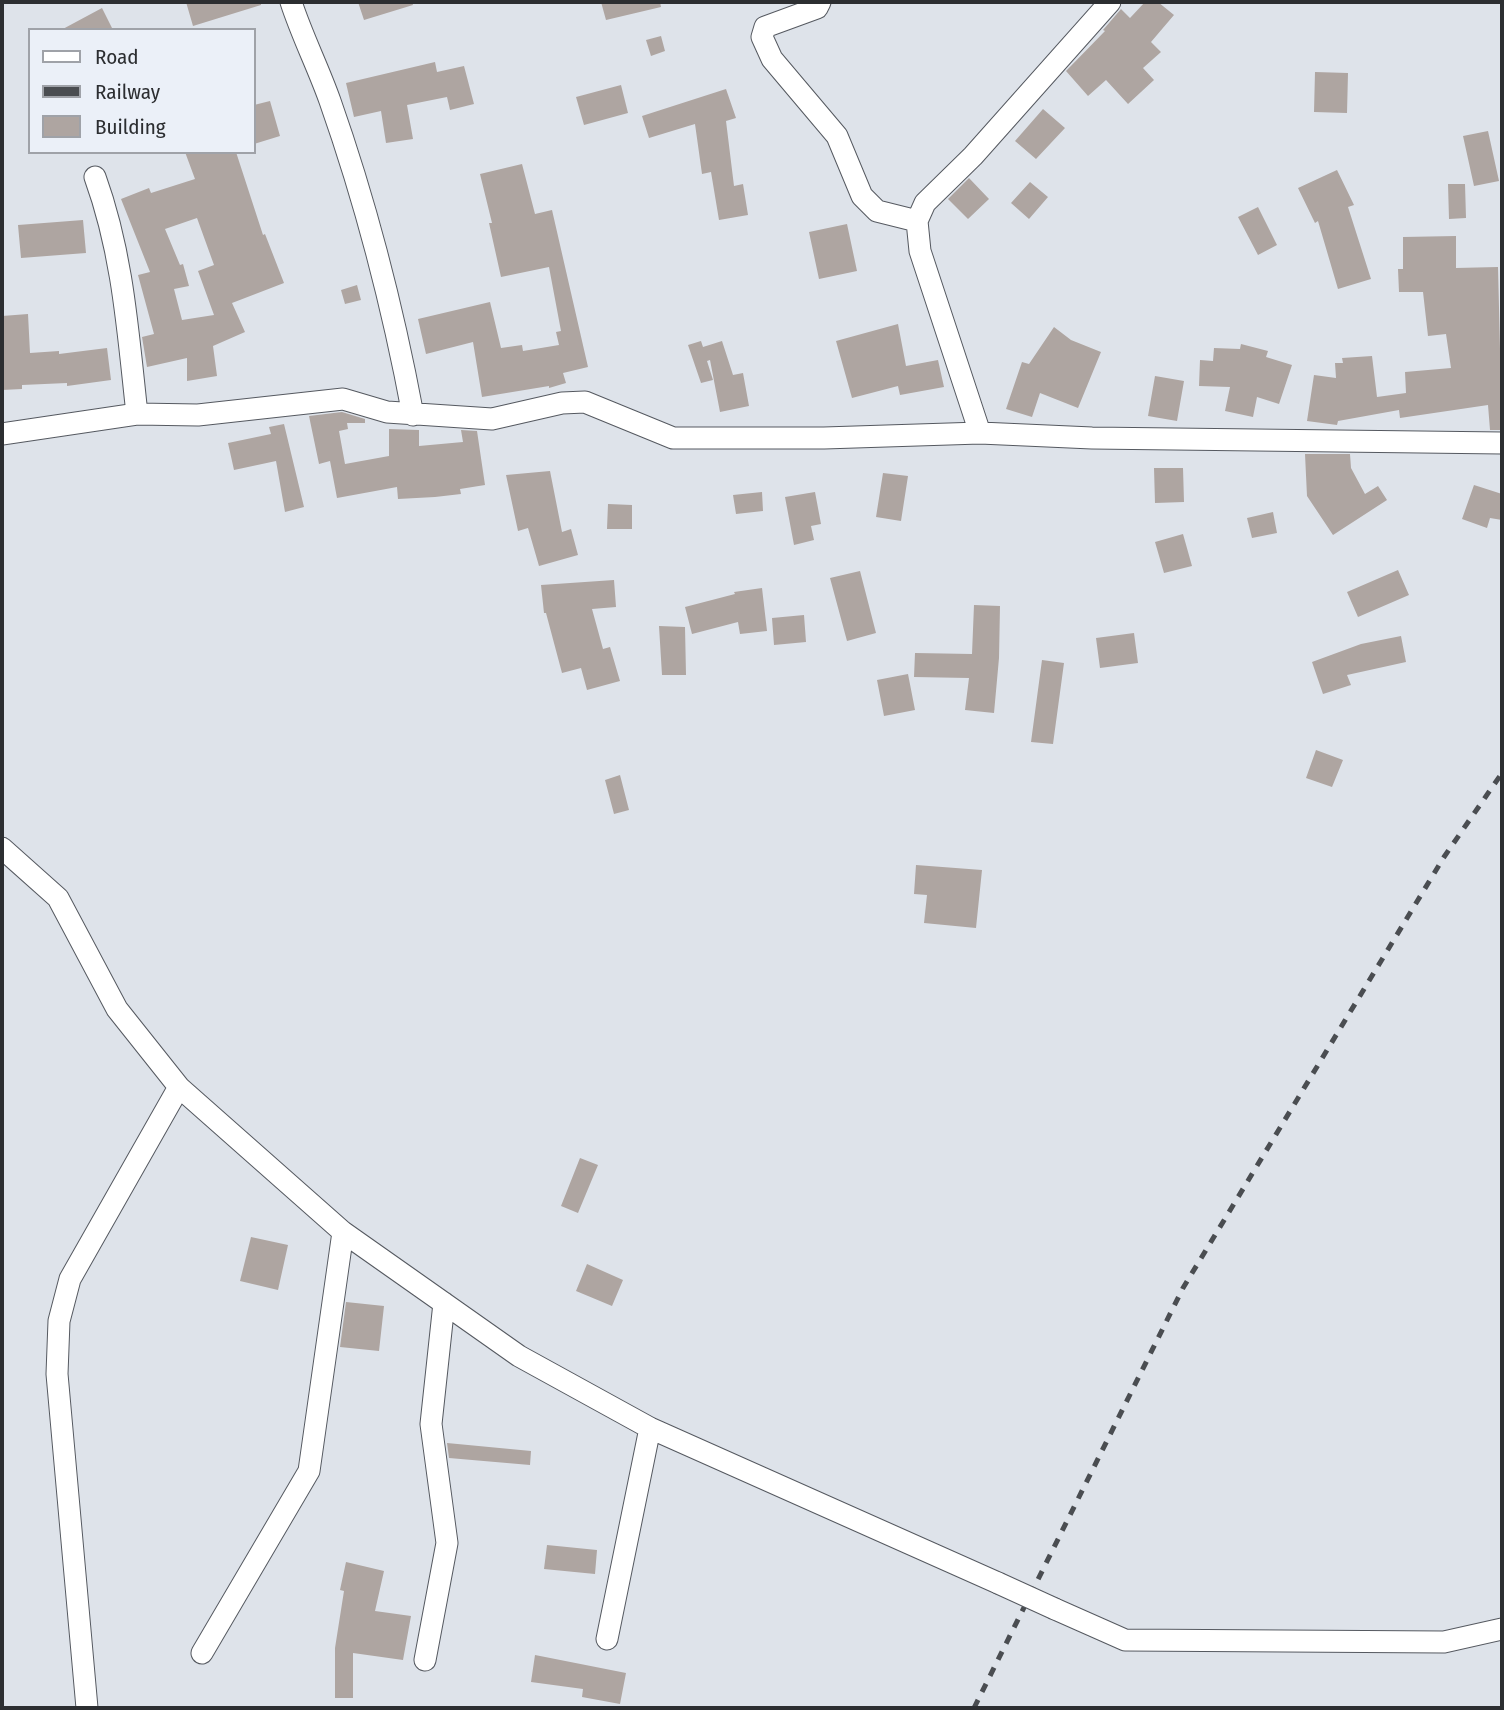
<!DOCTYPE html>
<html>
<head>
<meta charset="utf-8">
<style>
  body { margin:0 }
  #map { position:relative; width:1504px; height:1710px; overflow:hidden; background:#dee3ea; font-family:"Fira Sans Condensed",sans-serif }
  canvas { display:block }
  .frame { position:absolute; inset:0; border:4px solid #2c2e31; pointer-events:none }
  .legend { position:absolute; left:28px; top:28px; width:228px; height:126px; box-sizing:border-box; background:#ebf0f8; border:2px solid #9fa2a8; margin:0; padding:9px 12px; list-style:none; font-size:21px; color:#2c2e31 }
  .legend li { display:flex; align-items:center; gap:14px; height:35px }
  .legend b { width:35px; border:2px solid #9fa2a8 }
</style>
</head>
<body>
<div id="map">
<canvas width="1504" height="1710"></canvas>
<div class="frame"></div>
<ul class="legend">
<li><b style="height:9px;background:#fff"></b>Road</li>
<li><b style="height:9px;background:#4a4d51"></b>Railway</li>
<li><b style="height:19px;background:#aea5a1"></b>Building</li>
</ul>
</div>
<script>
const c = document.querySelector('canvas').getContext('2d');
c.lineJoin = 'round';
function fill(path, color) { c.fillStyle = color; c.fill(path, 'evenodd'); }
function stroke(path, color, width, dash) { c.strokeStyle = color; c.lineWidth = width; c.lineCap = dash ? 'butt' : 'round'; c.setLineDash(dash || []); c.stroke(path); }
const building = new Path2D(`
  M186,2h75v3l-68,21z
  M358,2h54l1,3 -49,15z
  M601,2h59l1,5 -55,13z
  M1145,2h13l16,13 -23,27 10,10 -18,16 11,12 -26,24 -22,-24 -18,16 -22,-25 39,-40 -2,-1 18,-21 9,9z
  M102,8l11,22h-52z
  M661,36l4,15 -14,5 -5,-16z
  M435,62l2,10 27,-6 10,38 -24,6 -3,-13 -40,8 6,34 -27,4 -5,-32 -27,6 -8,-34z
  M1315,72l33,1 -1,40 -33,-1z
  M621,85l7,28 -44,12 -8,-28z
  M726,89l10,29 -10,3 8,65 9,-2 5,31 -29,5 -8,-48 -9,2 -7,-50 -46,14 -7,-22z
  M270,101l10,35 -26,8v-39z
  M1043,109l22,19 -29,31 -21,-18z
  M1488,131l11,50 -25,5 -11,-50z
  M185,152h51l27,83 2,-1 19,49 -52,20 13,29 -32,14 4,30 -30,5v-23l-40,9 -5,-30 12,-3 -16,-59 12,-3 -29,-73 28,-11 2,5 44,-14zM197,218l17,47 -16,6 16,44 -32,5 -8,-31 15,-3 -6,-22 -3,1 -15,-36z
  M522,164l13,50 17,-4 36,157 -25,6 3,10 -17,5v-2l-67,11 -9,-55 -47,12 -8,-35 72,-17 11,46 21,-3 1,6 36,-6 -3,-13 5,-1 -12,-64 -48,10 -12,-54h3l-12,-49z
  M1337,170l17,35 -6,2 23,72 -33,10 -20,-68 -3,2 -17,-35z
  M969,178l20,21 -21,20 -20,-20z
  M1030,182l18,15 -19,22 -18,-16z
  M1448,184h17l1,34 -17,1z
  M1258,207l19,38 -19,10 -20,-38z
  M83,220l3,33 -65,5 -3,-33z
  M847,224l10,47 -38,8 -10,-47z
  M1456,236v32l42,-1 4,163h-12l-2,-25 -88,13 -1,-8 -61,11 -1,4 -30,-4 7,-46 22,3 -1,-15h8l-1,-5 30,-2 5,41 29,-4 -1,-21 46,-4 -5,-34 -18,2 -5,-44h-24l-1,-23h5v-32z
  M357,285l4,15 -16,4 -4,-14z
  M28,314l2,39 29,-2v3l48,-6 4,32 -44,6v-3l-45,2v4l-20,1v-74z
  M898,324l8,42 32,-6 6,27 -44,8 -2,-9 -46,12 -16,-57z
  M1054,327l17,13 30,12 -23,56 -38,-15 -8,24 -26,-8 16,-47 7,2z
  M701,341l2,6 19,-6 11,34 10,-2 6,33 -29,6 -10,-52 -3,1 6,19 -12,3 -13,-38z
  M1241,344l27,7 -2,6 26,8 -13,39 -22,-7 -4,20 -28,-6 5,-24 -31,-1 1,-26 13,1 1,-13 26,1z
  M1155,376l29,5 -7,40 -29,-5z
  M342,412l23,7v4h-18l1,6 -9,2 6,33 44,-8v-27l30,1v16l44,-4 -2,-12 16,1 8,54 -25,4 1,5 -26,3 -37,2 -1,-12 -60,11 -7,-37 -11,3 -10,-48z
  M284,424l20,83 -19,5 -9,-51 -42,9 -6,-27 43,-9 -2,-7z
  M1305,454h45l1,14 14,26 13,-8 9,14 -54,35 -26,-39z
  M1154,468h29l1,34 -29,1z
  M550,471l12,61 9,-3 7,26 -39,11 -11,-38 -10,3 -12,-56z
  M883,473l25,3 -7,45 -25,-4z
  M1474,485l28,9v26l-12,-2 -3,10 -25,-9z
  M762,492l1,19 -27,3 -3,-19z
  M815,492l6,32 -10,2 3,14 -20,5 -9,-48z
  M608,504l24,1v24h-25z
  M1273,512l4,21 -25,5 -5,-20z
  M1183,534l9,32 -28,7 -9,-31z
  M1398,570l11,25 -51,22 -11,-25z
  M860,571l16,62 -29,8 -17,-63z
  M614,580l2,27 -24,2 11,40 7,-2 10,34 -33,9 -6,-22 -19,5 -16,-60h-2l-3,-28z
  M762,588l5,43 -27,3 -2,-12 -46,12 -7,-27 50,-13 -1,-2z
  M974,605l26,1 -1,52 -5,55 -29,-3 4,-32 -55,-1 1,-24 57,1z
  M804,615l2,27 -32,3 -2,-27z
  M659,626l26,1 1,48h-24z
  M1134,633l4,30 -38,5 -4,-30z
  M1401,636l5,26 -59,13 4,10 -28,9 -11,-32 49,-18z
  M1042,660l22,3 -11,81 -22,-2z
  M908,674l7,36 -31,6 -7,-36z
  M1316,750l27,10 -11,27 -26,-9z
  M620,775l9,35 -15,4 -9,-34z
  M916,865l66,5 -6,58 -52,-5 3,-28 -13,-1z
  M580,1158l18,7 -20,48 -17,-7z
  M251,1237l37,8 -10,45 -38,-9z
  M587,1264l36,16 -11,26 -36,-15z
  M346,1302l38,4 -5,45 -39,-4z
  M447,1443l84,8 -1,14 -81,-7z
  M547,1545l50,5 -2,24 -51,-5z
  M346,1562l38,9 -9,40 36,5 -8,44 -50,-7v45h-18v-50l9,-57 -4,-1z
  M535,1655l91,18 -6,31 -38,-7 1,-8 -52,-7z`);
const minor = new Path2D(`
  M291,2c11,34 27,65 39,99 36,102 63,207 83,314
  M820,2l-3,6 -52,19 -3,10 10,22 65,77 25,60 15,15 40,10
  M95,177c28,77 33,156 42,237
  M980,433l-60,-182 -3,-30 8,-18 48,-47 137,-154
  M2,434l135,-20 61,1 145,-16 44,13 105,7 70,-16 23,-1 88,36h151l156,-5 112,5 410,5
  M2,848l56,50 59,111 62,78 164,145 176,124 131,72 348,155
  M1055,1609l70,31 319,2 58,-13
  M607,1639l43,-211
  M202,1653l107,-182 34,-239
  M425,1660l22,-117 -16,-119 13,-121
  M87,1708l-30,-334 2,-53 11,-42 109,-192`);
const rail = new Path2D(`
  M974,1708l209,-420 261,-431 58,-84`);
const minorBridge = new Path2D(`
  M998,1583l57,26`);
fill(building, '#aea5a1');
stroke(minor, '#555960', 23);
stroke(minor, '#fff', 21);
stroke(rail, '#4a4d51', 5, [9, 9]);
stroke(minorBridge, '#555960', 23, []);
stroke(minorBridge, '#fff', 21);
</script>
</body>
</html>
